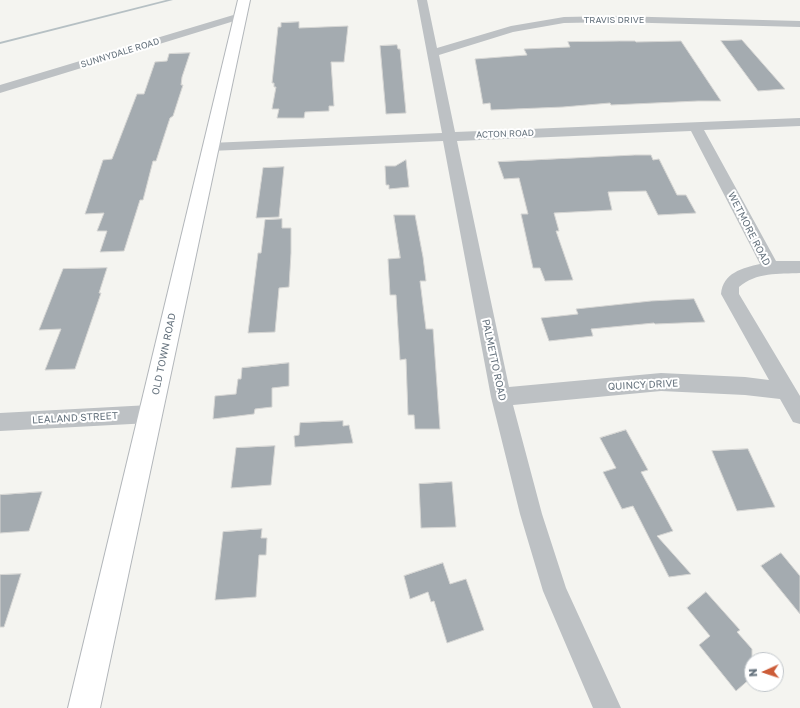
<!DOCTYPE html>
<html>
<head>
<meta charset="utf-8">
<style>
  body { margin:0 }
  #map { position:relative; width:800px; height:708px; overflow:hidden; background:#f4f4f0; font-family:"Golos Text",sans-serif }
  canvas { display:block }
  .north { position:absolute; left:744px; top:652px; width:40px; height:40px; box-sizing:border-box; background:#fff; border:1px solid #c2c7cb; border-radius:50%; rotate:267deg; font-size:11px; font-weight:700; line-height:16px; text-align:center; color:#66737e }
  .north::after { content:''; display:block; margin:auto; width:14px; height:18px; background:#cc5c38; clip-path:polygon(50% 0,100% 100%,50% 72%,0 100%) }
</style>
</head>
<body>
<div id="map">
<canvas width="800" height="708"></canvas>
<div class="north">N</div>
</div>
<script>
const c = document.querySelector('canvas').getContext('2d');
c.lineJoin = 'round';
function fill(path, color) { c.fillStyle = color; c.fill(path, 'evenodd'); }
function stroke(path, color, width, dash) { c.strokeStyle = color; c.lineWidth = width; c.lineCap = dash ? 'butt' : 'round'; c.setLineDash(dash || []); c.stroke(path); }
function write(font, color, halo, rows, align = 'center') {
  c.font = font + ' "Golos Text",sans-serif'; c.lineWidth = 4; c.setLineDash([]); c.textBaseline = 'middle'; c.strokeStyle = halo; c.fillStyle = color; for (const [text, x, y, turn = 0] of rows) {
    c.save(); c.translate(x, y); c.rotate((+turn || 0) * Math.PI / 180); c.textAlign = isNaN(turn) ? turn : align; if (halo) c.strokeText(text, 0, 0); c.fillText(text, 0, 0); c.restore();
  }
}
const stream = new Path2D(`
  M166,0h7l-173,44v-2z`);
const building = new Path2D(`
  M299,22v6l49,-2 -4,36h-13l3,44h-5v5l-24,1 -1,6h-27l2,-9h-7l4,-22h-2v-4h-2l6,-56h3v-4z
  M742,40l43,49 -27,2 -37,-50z
  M620,41h15l1,1 45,-1 40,60h-23l-87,4 -1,-2 -47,4 -72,3 -1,-7 -7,1 -8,-45 52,-4 -3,-6 46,-2 -2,-5z
  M397,45l1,4h2l6,64 -20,1 -6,-68z
  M190,53l-8,24 -1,8h2l-10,31 -3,2 -14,43h-3l-10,39h-3l-16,51 -24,1 7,-21h-10l7,-18 -19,1 18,-54 9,-1 25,-65h7l11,-32 12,-1 2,-7z
  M635,155h16l2,5 6,-1 18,36h9l10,18 -38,2 -12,-24 -38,1 4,18 -58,3 5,18h-3l17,49 -28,1 -5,-13h-7l-12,-54h7l-9,-36 -15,1 -6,-17z
  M406,160l3,27 -20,2v-4h-3l-1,-19h10z
  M284,167l-5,50 -23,1 7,-50z
  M394,215h21l8,42 3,24h-6l6,48h7l7,100h-25l-1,-14h-6l-2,-56 -6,1 -4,-65h-6l-2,-36 12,-1z
  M282,219v9h9v25l-2,34 -10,1 -4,44 -27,1 10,-80h3l4,-33z
  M107,268l-8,25h2l-26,76 -30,1 16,-41 -22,1 24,-61z
  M694,299l11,23 -50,2 -1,-1 -63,6 2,7 -44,5 -8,-23 37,-4 -2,-5 75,-8z
  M289,363v23l-17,2v19l-17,2 -1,5 -41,5 2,-23 21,-2 2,-15h3l1,-11z
  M343,421v5l6,-1 4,18 -58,4 -1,-11 5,-1 1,-12z
  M626,430l22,40 -7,2 32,59 -16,5 34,38 -22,3 -36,-71 -11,3 -19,-37 13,-4 -16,-30z
  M275,446l-4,39 -40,3 5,-40z
  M748,449l27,58 -38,4 -25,-60z
  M452,482l4,45 -35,1 -2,-44z
  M42,492l-13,39 -29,2v-38z
  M262,529l-1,9h6l-1,17h-7l-3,42 -41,3 8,-68z
  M781,553l19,23v38l-39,-48z
  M443,563l7,21 16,-5 18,51 -37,13 -13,-42 -3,1 -3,-10 -18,7 -6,-23z
  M21,574l-17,53h-4v-52z
  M706,592l34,38 -3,2 15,17v28l-16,14 -37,-46 11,-9 -23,-28z`);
const street = new Path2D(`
  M417,0h10l10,48 74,-22 53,-9 51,-1 185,5v6l-185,-5 -51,1 -51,9 -74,23 16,77 345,-14v8l-96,4 72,131h24v12c-21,1 -44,-1 -61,14v7l61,102v28l-7,-2 -13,-23 -35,-4 -84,-4 -148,14 29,109 24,74 55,120h-28l-50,-117 -23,-77 -29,-117 -48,-256 -233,10 -5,-1 -2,-3 2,-3 5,-1 232,-10zM691,131l69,133c-18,4 -37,9 -39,30l48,86 -24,-3 -84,-4 -152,14 -52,-246z
  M240,13l6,3 -2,2 -244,75v-8z
  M150,405l7,2 3,7 -3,7 -7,2 -150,8v-18z`);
const secondary = new Path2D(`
  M238,0h12l-150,708h-32z`);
const farStreetnames = [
  ["TRAVIS DRIVE",614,20],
  ["SUNNYDALE ROAD",120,53,-17],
  ["ACTON ROAD",505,134,-2]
];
const streetNames = [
  ["WETMORE ROAD",749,229,63],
  ["OLD TOWN ROAD",164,354,-78],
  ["PALMETTO ROAD",494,360,78],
  ["QUINCY DRIVE",643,385,-3],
  ["LEALAND STREET",75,418,-3]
];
fill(stream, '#b6c0c4');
fill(building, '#a4abb0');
stroke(building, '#d5d5d3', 1);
stroke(secondary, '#b2b6ba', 2);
fill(street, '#bdc1c4');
fill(secondary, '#fff');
write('9px', '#66737e', '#fff', farStreetnames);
write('10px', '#66737e', '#fff', streetNames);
</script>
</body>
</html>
